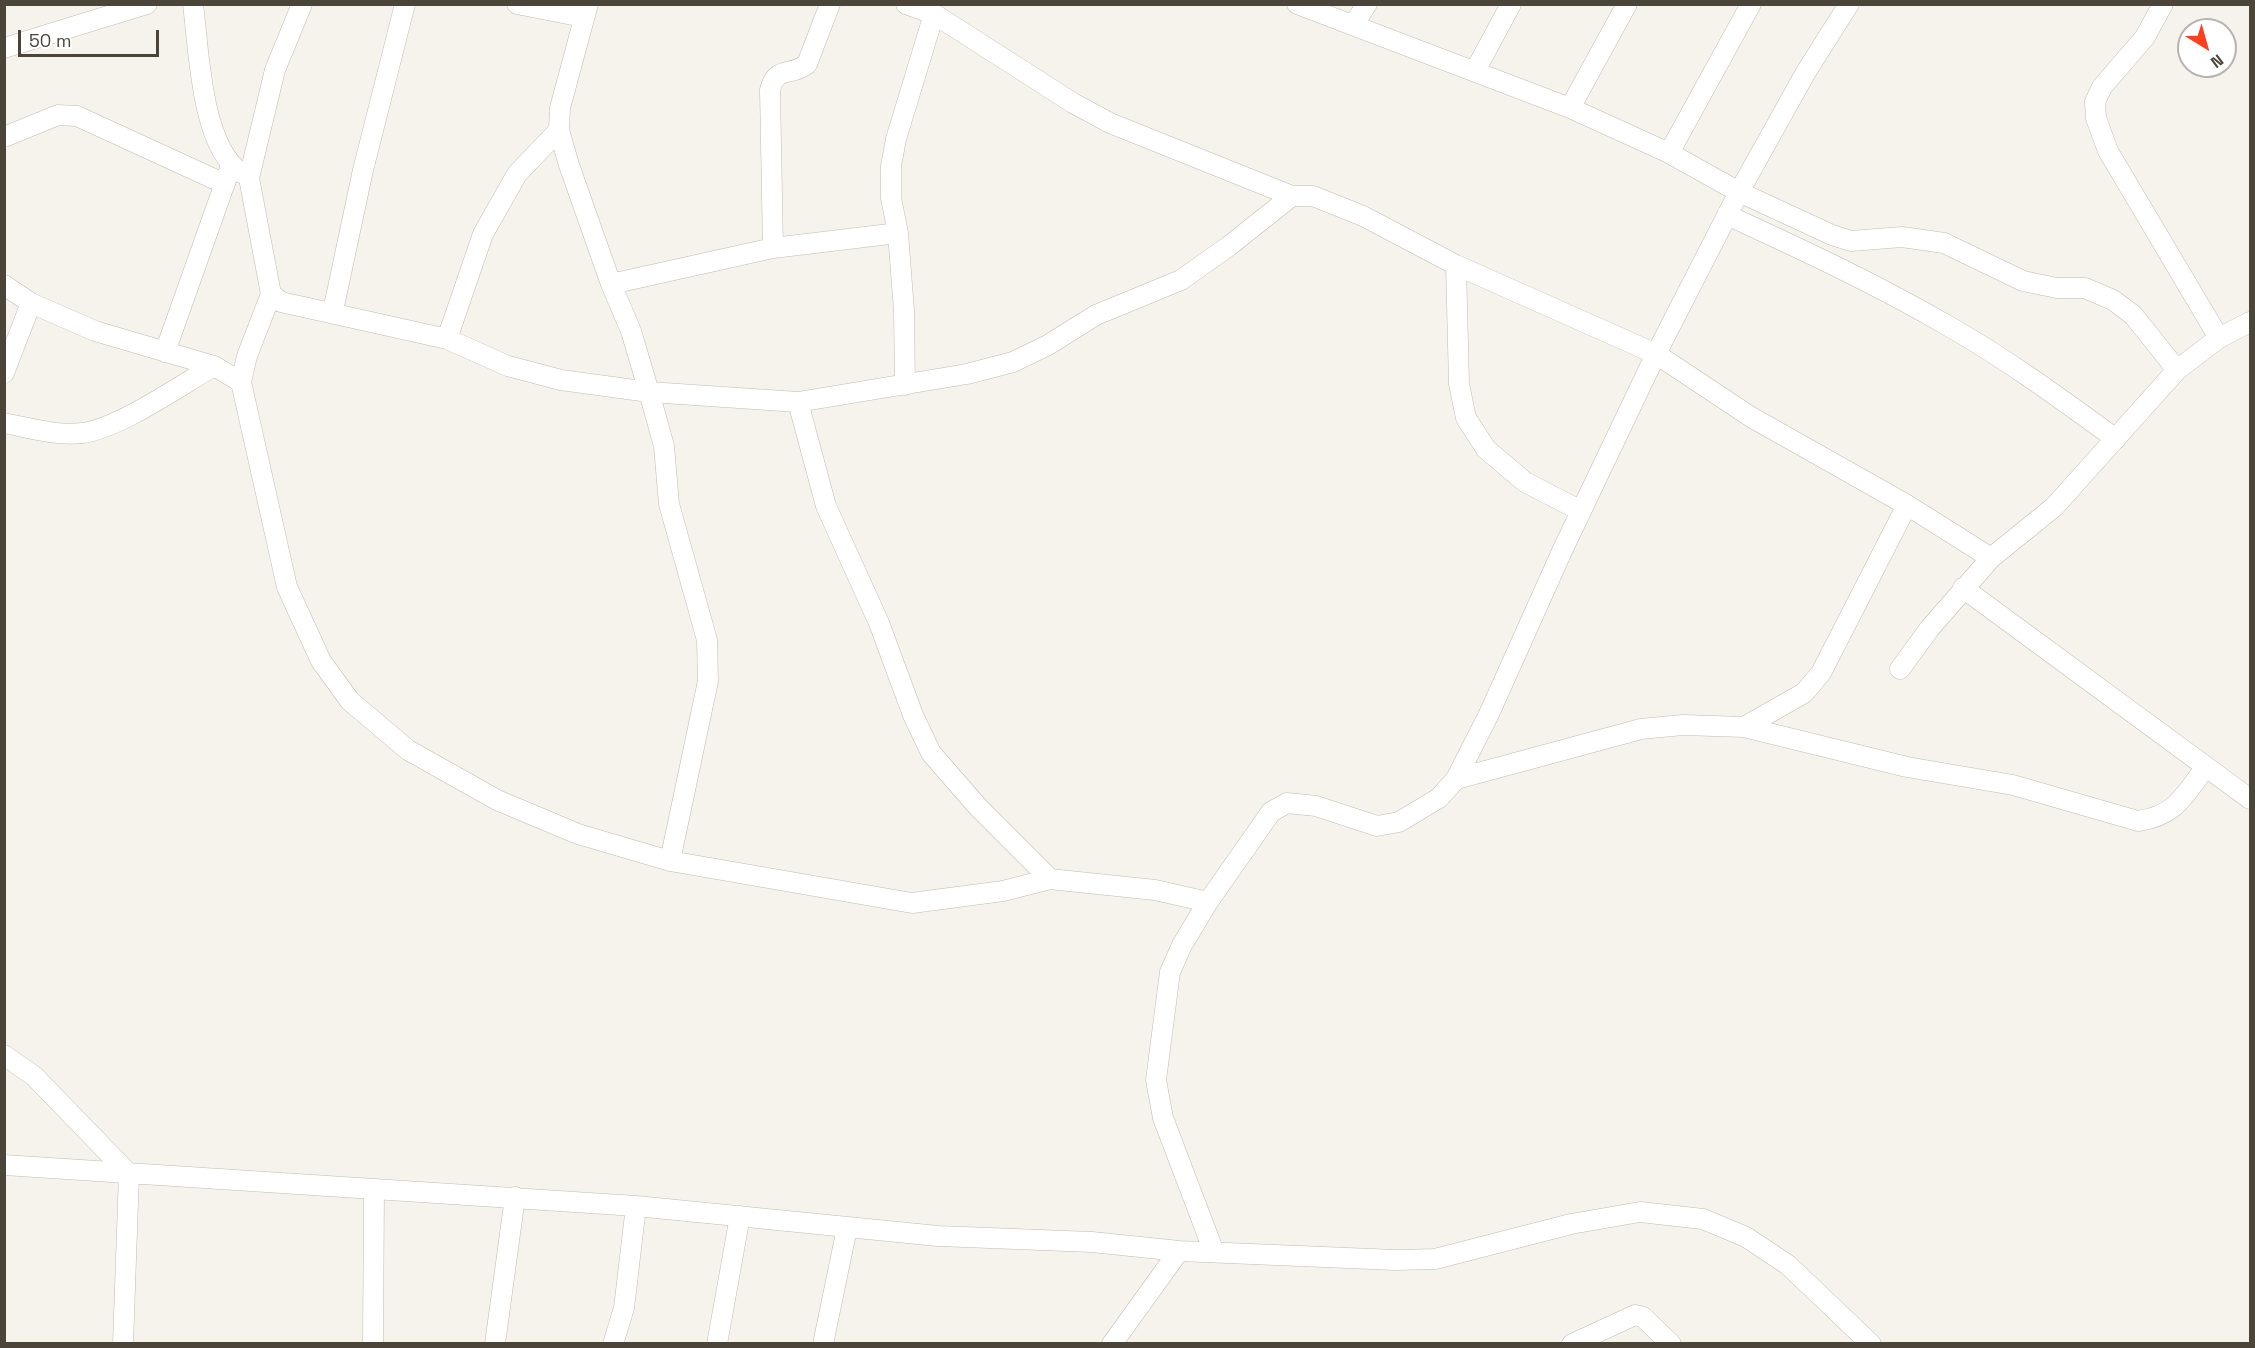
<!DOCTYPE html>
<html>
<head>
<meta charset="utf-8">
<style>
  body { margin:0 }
  #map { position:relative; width:2255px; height:1348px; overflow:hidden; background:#f6f3ec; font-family:"Space Grotesk",sans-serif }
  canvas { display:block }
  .frame { position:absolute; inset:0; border:6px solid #4b4439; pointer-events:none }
  .north { position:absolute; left:2177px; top:18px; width:60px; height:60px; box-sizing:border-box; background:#fff; border:2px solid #b7b4b0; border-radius:50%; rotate:143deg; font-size:16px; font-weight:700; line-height:24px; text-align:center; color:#4b4439 }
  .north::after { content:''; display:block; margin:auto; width:21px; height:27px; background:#fc3f1d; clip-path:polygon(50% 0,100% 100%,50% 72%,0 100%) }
  .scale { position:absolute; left:18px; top:30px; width:141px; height:27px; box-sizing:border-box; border:3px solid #4b4439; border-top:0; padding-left:8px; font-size:18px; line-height:21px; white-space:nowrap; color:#4b4439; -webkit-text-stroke:4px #fff; paint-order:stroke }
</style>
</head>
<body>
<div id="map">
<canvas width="2255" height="1348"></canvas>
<div class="frame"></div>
<div class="north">N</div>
<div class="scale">50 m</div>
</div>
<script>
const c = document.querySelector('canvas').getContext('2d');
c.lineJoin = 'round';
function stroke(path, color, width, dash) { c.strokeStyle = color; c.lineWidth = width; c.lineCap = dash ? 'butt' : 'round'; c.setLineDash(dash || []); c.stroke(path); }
const street = new Path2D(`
  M193,4c6,47 8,141 48,169
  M302,4l-27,66 -26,108 22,116 10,8 166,37 61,27 53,14 88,12 149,10 169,-28 46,-12 35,-17 48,-30 85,-35 48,-34 63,-50
  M517,4l66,13
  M588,4l-28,104 -1,22 10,35 42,119 20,47 18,61 15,54 5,58 38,136 1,41 -38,180
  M906,4l28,10 139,89 37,20 182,73h21l50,20 93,49 200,89 95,63 156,88 84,53
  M1297,4l273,104 99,45 70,39 93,43 19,6 51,-4 42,6 79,38 34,7h28l28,12 20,15 44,55
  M2163,4l-18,33 -43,50 -7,15 1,16 12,33 111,187
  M1353,25l14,-21
  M4,48l143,-44
  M1475,71l36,-67
  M1570,108l57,-104
  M4,137l54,-22 19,1 148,68
  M1669,153l82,-149
  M1727,215c76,35 151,70 223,112 58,33 112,73 166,112
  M773,248l-3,-158c6,-25 21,-13 37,-26l23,-60
  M1456,265l3,119 7,34 20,31 39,33 56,29
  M611,284l162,-36 125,-15
  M4,285l27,18 64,28 119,35 27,16
  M271,294l-24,62 -6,26 46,205 34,74 29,40 58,49 89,50 81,34 92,27 242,42 91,-12 47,-12 105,11 53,12
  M333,311l30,-141 42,-166
  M447,339l36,-105 34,-60 42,-44
  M165,352l66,-186
  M4,373l27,-70
  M905,385l-1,-74 -6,-78 -7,-35v-32l5,-27 38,-125
  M798,402l28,104 53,117 34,92 18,38 47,54 72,72
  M4,423c26,5 52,13 78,10 36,-4 99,-48 132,-67
  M1963,588l287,211
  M1900,669l30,-41 61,-70 63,-51 123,-137 42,-32 31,-16
  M1744,727l60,-34 17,-20 86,-168
  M1456,779l185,-50 42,-4 61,2 163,40 106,18 125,36c37,-5 46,-25 67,-53
  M4,1055l30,21 95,98 -6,170
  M4,1165l632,41 302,30 154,6 87,9 217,9 39,-1 136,-35 69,-12 63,7 43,18 42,28 83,79
  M1214,1252l-51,-134 -7,-38 14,-108 12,-27 26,-43 63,-90 16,-9 29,3 61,20 22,-4 40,-24 17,-19 33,-65 74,-165 93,-195 83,-162 67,-120 43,-68
  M373,1344l1,-155
  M495,1344l20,-147
  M613,1344l11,-36 12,-102
  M717,1344l23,-128
  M823,1344l24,-116
  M1112,1344l67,-93
  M1572,1344l63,-29 8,2 28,27`);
stroke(street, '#c2bbae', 21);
stroke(street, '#fff', 20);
</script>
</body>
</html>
